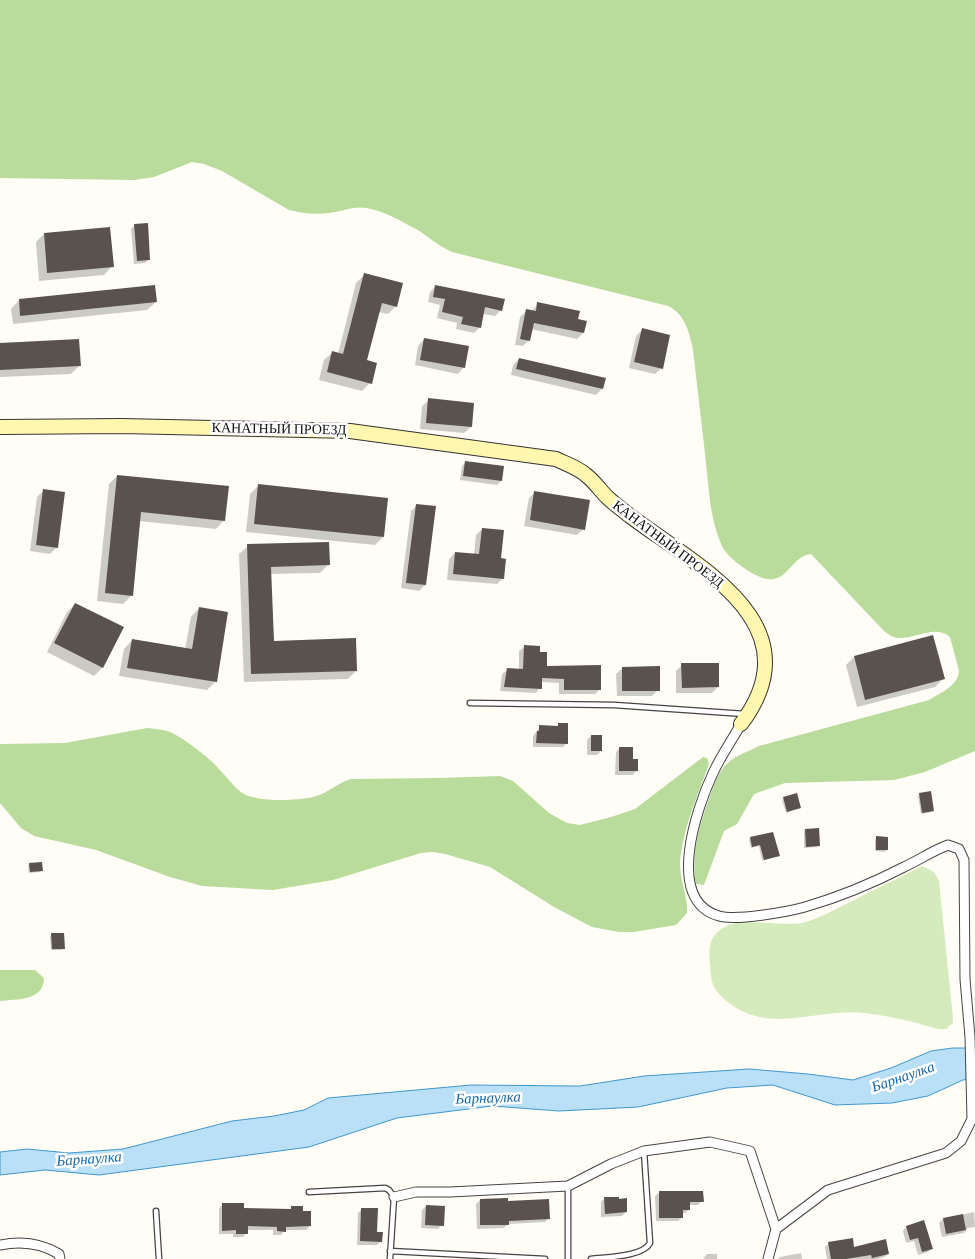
<!DOCTYPE html>
<html>
<head>
<meta charset="utf-8">
<style>
  body { margin:0 }
  canvas { display:block; background:#fffdf5 }
</style>
</head>
<body>
<canvas width="975" height="1259"></canvas>
<script>
const c = document.querySelector('canvas').getContext('2d');
c.lineJoin = 'round';
function fill(path, color) { c.fillStyle = color; c.fill(path, 'evenodd'); }
function stroke(path, color, width, dash) { c.strokeStyle = color; c.lineWidth = width; c.lineCap = dash ? 'butt' : 'round'; c.setLineDash(dash || []); c.stroke(path); }
function write(font, color, halo, rows, align = 'center') {
  c.font = font + ' "Crimson Pro",serif'; c.lineWidth = 5; c.setLineDash([]); c.textBaseline = 'middle'; c.strokeStyle = halo; c.fillStyle = color; for (const [text, x, y, turn = 0] of rows) {
    c.save(); c.translate(x, y); c.rotate((+turn || 0) * Math.PI / 180); c.textAlign = isNaN(turn) ? turn : align; if (halo) c.strokeText(text, 0, 0); c.fillText(text, 0, 0); c.restore();
  }
}
const green = new Path2D(`
  M922,866l12,6 5,9 14,137v5l-7,6c-11,1 -21,-4 -33,-7 -16,-4 -32,-7 -48,-9 -48,-5 -94,22 -136,-10 -16,-13 -18,-19 -19,-39 -1,-13 -2,-25 10,-34 17,-15 59,-3 82,-7 17,-4 33,-14 48,-21 24,-12 48,-24 72,-36z`);
const forest = new Path2D(`
  M0,0h975v751l-50,21 -31,8 -109,3 -31,11 -17,30 -13,7 -20,54 -8,-1c-5,-31 3,-58 14,-88 3,-9 7,-20 13,-28 8,-11 24,-16 36,-22l170,-46c11,-7 29,-14 30,-29l-9,-34c-14,-13 -35,2 -52,1 -5,0 -10,-4 -14,-7l-73,-77c-18,1 -24,29 -44,25 -13,-2 -40,-21 -45,-33 -12,-26 -13,-56 -16,-83 -4,-38 -9,-76 -13,-114 -4,-17 -8,-35 -25,-43l-216,-54c-14,-6 -24,-16 -36,-23 -15,-8 -34,-19 -50,-21 -11,-2 -21,2 -31,4 -16,3 -31,2 -46,-2l-67,-39 -18,-7 -12,-2 -38,15 -20,3 -134,-2z
  M147,728c7,1 13,1 20,3 13,4 43,27 52,38 8,8 15,19 25,25 15,8 52,7 69,3 14,-3 24,-14 38,-18l86,-1 63,-2 13,5 36,32 18,10 13,2 31,-8 24,-8 68,-52 4,1 2,6c-11,31 -27,66 -29,100 0,18 8,32 7,49l-11,12 -42,7h-15l-27,-5 -38,-20 -64,-40 -45,-13 -12,-2 -12,1 -88,27 -60,10 -71,-4 -32,-9 -74,-27 -62,-14 -13,-8 -21,-25v-59l65,-1z
  M0,970h35l9,8c0,23 -27,21 -44,23z`);
const water = new Path2D(`
  M953,1048h22v30l-12,2 -35,16 -36,7 -57,2 -62,-20 -46,3 -89,19 -79,4 -67,-5 -95,12 -88,29 -210,28 -54,-5 -45,5v-23l27,-3 42,4 54,-4 109,-28 42,-5 30,-6 24,-12 143,-13 109,1 64,-10 105,-7 59,5 45,6 38,-12 40,-17z`);
const shadow = new Path2D(`
  M135,225l14,34 -4,4 -11,1 -3,-35z
  M44,234l68,32 -8,9 -65,6 -3,-39z
  M365,274l31,32 -8,8 -10,-2 -13,49 5,22 -8,8 -43,-11 5,-20 9,-8 5,2 18,-71z
  M436,286l65,24 -6,6 -12,-2 -3,13 -6,6 -18,-4 1,-6 -20,-5 3,-13 -12,-3 2,-10z
  M19,300l137,2 -9,8 -134,14 -2,-15z
  M538,304l39,16 6,13 -6,6 -46,-10 -2,11 -6,6 -8,-1 5,-28 6,-6 5,1z
  M642,330l20,38 -7,6 -26,-6 7,-32z
  M424,339l40,28 -6,7 -43,-9 3,-19z
  M0,344l79,22 -8,8 -71,3z
  M519,359l83,30 -6,6 -85,-20 2,-10z
  M429,400l42,27 -7,6 -44,-4 2,-23z
  M466,462l36,5 -1,14 -4,4 -37,-5 2,-14z
  M117,476l107,44 -8,9 -77,-8 -7,74 -9,9 -26,-3 12,-117z
  M258,486l125,51 -8,8 -129,-13 4,-38z
  M43,491l13,57 -6,6 -20,-3 7,-54z
  M535,492l49,37 -7,6 -53,-9 5,-28z
  M417,505l8,80 -6,6 -18,-3 10,-77z
  M482,529l18,30 3,19 -6,6 -50,-4 2,-21 6,-6 19,2 2,-20z
  M248,546l80,19 -8,8 -50,1 2,68 84,29 -8,8 -104,3 -5,-128z
  M75,604l47,24 -20,40 -8,8 -47,-24 20,-40z
  M199,608l28,5 -12,69 -8,8 -88,-14 5,-27 8,-9 53,9 6,-32z
  M932,636l12,42 -9,9 -78,20 -11,-42 8,-8z
  M524,647l14,6 7,14 55,22 -5,5h-36v-11l-18,-1 -1,6 -4,5 -36,-2 2,-17 5,-4h12v-19z
  M682,665l36,22 -6,6h-36v-22z
  M623,668l35,22 -6,6h-35l-1,-22z
  M559,724l8,19 -4,4h-30v-11l7,-9h16z
  M591,736l10,15 -4,4h-10v-15z
  M620,748l12,12 4,11 -3,4h-18l1,-23z
  M920,794l13,17 -2,1 -10,2 -3,-18z
  M784,798l16,9 -14,6 -4,-13z
  M805,830l13,15 -1,2 -13,1v-17z
  M877,837l9,13 -1,2 -10,-1v-12z
  M750,838l28,18 -16,5 -3,-15 -8,2 -2,-8z
  M30,864l11,7 -1,1 -11,1 -1,-8z
  M52,935l11,13 -1,2h-11l-1,-14z
  M659,1193l43,8 -4,4h-9v5l-4,3h-3v4l-4,4h-22l-1,-25z
  M605,1198l21,14 -4,4 -21,1v-15z
  M480,1200l27,2 42,16 -4,4 -37,2 -4,4 -27,1 -1,-25z
  M223,1205l20,4 47,1 2,-3 10,5 8,14 -4,4h-21l-4,5h-8v-5h-27v3l-3,4h-10v-3h-14v-26z
  M426,1206l16,19 -4,4 -17,-1 1,-18z
  M362,1209l19,32 -4,4h-20l1,-32z
  M974,1212l1,15 -7,1 -4,5 -22,4 -3,-14 4,-4z
  M906,1227l26,21 -4,4 -10,3 -4,-14 -8,2 -3,-12z
  M829,1243l24,6 35,5 -4,3 -6,2h-51l-2,-12z
  M801,1253l1,6h-24l2,-2z
  M707,1254h10v5h-14z`);
const building = new Path2D(`
  M148,223l2,37 -13,1 -3,-37z
  M110,227l4,40 -67,6 -3,-40z
  M364,273l39,10 -6,24 -15,-4 -15,57 10,3 -5,21 -45,-12 5,-21 11,3z
  M155,285l2,17 -137,14 -1,-17z
  M435,285l70,14 -3,12 -17,-4 -4,21 -20,-4 2,-7 -21,-5 3,-13 -12,-2z
  M537,302l43,9 -2,8 9,2 -3,12 -50,-10 -4,18 -10,-2 6,-30 10,2z
  M642,328l28,7 -7,34 -29,-7z
  M424,338l45,8 -4,22 -45,-8z
  M79,339l2,27 -81,4v-27z
  M519,358l87,20 -3,11 -87,-20z
  M428,398l46,5 -2,24 -46,-4z
  M465,461l39,5 -2,15 -39,-5z
  M117,475l112,11 -4,35 -84,-9 -8,84 -28,-3z
  M258,484l130,14 -4,39 -130,-13z
  M43,489l22,3 -7,56 -22,-3z
  M534,491l56,9 -5,30 -55,-10z
  M416,504l20,2 -10,79 -20,-2z
  M482,528l22,2 -3,28 5,1 -2,20 -51,-5 2,-22 24,2z
  M329,542l1,23 -59,2 3,74 82,-3 1,33 -106,3 -4,-130z
  M75,603l49,24 -21,41 -49,-25z
  M199,607l29,5 -11,70 -90,-14 5,-29 60,10z
  M933,635l12,44 -80,21 -11,-44z
  M524,645l16,1v6h7v14l54,-1v25h-37v-11l-22,-1v11l-38,-2 3,-19 16,1z
  M681,663h38v24l-37,1z
  M660,666v25h-38v-24z
  M558,723h10v21l-32,-1 1,-12h2v-6l19,1z
  M591,735h11v16h-11z
  M619,747h14v12h5v12h-19z
  M931,791l3,20 -12,2 -3,-20z
  M797,793l4,15 -14,4 -4,-15z
  M819,828l1,18 -14,1 -1,-18z
  M773,832l7,24 -16,4 -4,-15 -8,2 -2,-10z
  M876,836l12,1v13h-12z
  M42,862l1,9 -13,1 -1,-9z
  M51,933h13l1,16h-13z
  M659,1191h44l1,11h-14v8h-7v8h-24z
  M604,1197h15v2l8,-1v14l-22,2z
  M508,1198v3l41,-2 1,20 -41,2v4h-29v-26z
  M222,1203h22v5l47,1v-3h12v5h8v15l-25,1v5l-9,-1v-4l-29,-1v8h-12v-4l-14,1z
  M426,1205l19,1 -1,20 -19,-1z
  M361,1208h17l-1,24h6l-1,10 -22,-1z
  M963,1214l3,16 -20,4 -3,-16z
  M924,1220l9,29 -11,3 -4,-14 -8,2 -4,-14z
  M853,1238l1,9 32,-8 3,15 -17,4 -1,-3 -25,4h-15l-3,-17z`);
const lane = new Path2D(`
  M470,703l144,2 131,9
  M568,1186v73
  M309,1192l76,-4 4,2 5,7 -4,62
  M156,1211l3,48
  M390,1251l155,8
  M591,1259c14,-2 52,-2 59,-16l-6,-92`);
const street = new Path2D(`
  M741,724c-9,16 -20,32 -28,49 -16,34 -49,128 6,143 17,5 68,-4 86,-9 31,-9 70,-25 99,-40 15,-7 28,-16 44,-22l11,4 5,11 1,119 5,58 2,82 -11,22 -15,12 -118,37 -52,39 -8,30
  M394,1197l22,-5h34l118,-6 43,-22 33,-13 66,-9 40,9 26,78
  M0,1245c20,-4 41,-2 59,9l1,5`);
const secondary = new Path2D(`
  M0,427l122,-1 228,5 206,28c10,5 21,8 30,16 8,6 14,15 21,22 7,7 16,13 23,19 68,51 186,108 111,208`);
const streetNames = [
  ["КАНАТНЫЙ ПРОЕЗД",279,429,1],
  ["КАНАТНЫЙ ПРОЕЗД",668,544,37]
];
const waterNames = [
  ["Барнаулка",903,1077,-19],
  ["Барнаулка",488,1098,-2],
  ["Барнаулка",89,1159,-4]
];
fill(green, '#d5ebbd');
fill(forest, '#b9dc9c');
fill(water, '#b9e0f7');
stroke(water, '#3f96cf', 1);
fill(shadow, '#0003');
fill(building, '#5a524d');
stroke(lane, '#444', 7);
stroke(street, '#444', 11);
stroke(secondary, '#333', 16);
stroke(lane, '#fff', 4.5);
stroke(street, '#fff', 9);
stroke(secondary, '#fff6b0', 14);
write('14px', '#111', '#fff', streetNames);
write('italic 15px', '#1768a6', '#fff', waterNames);
</script>
</body>
</html>
